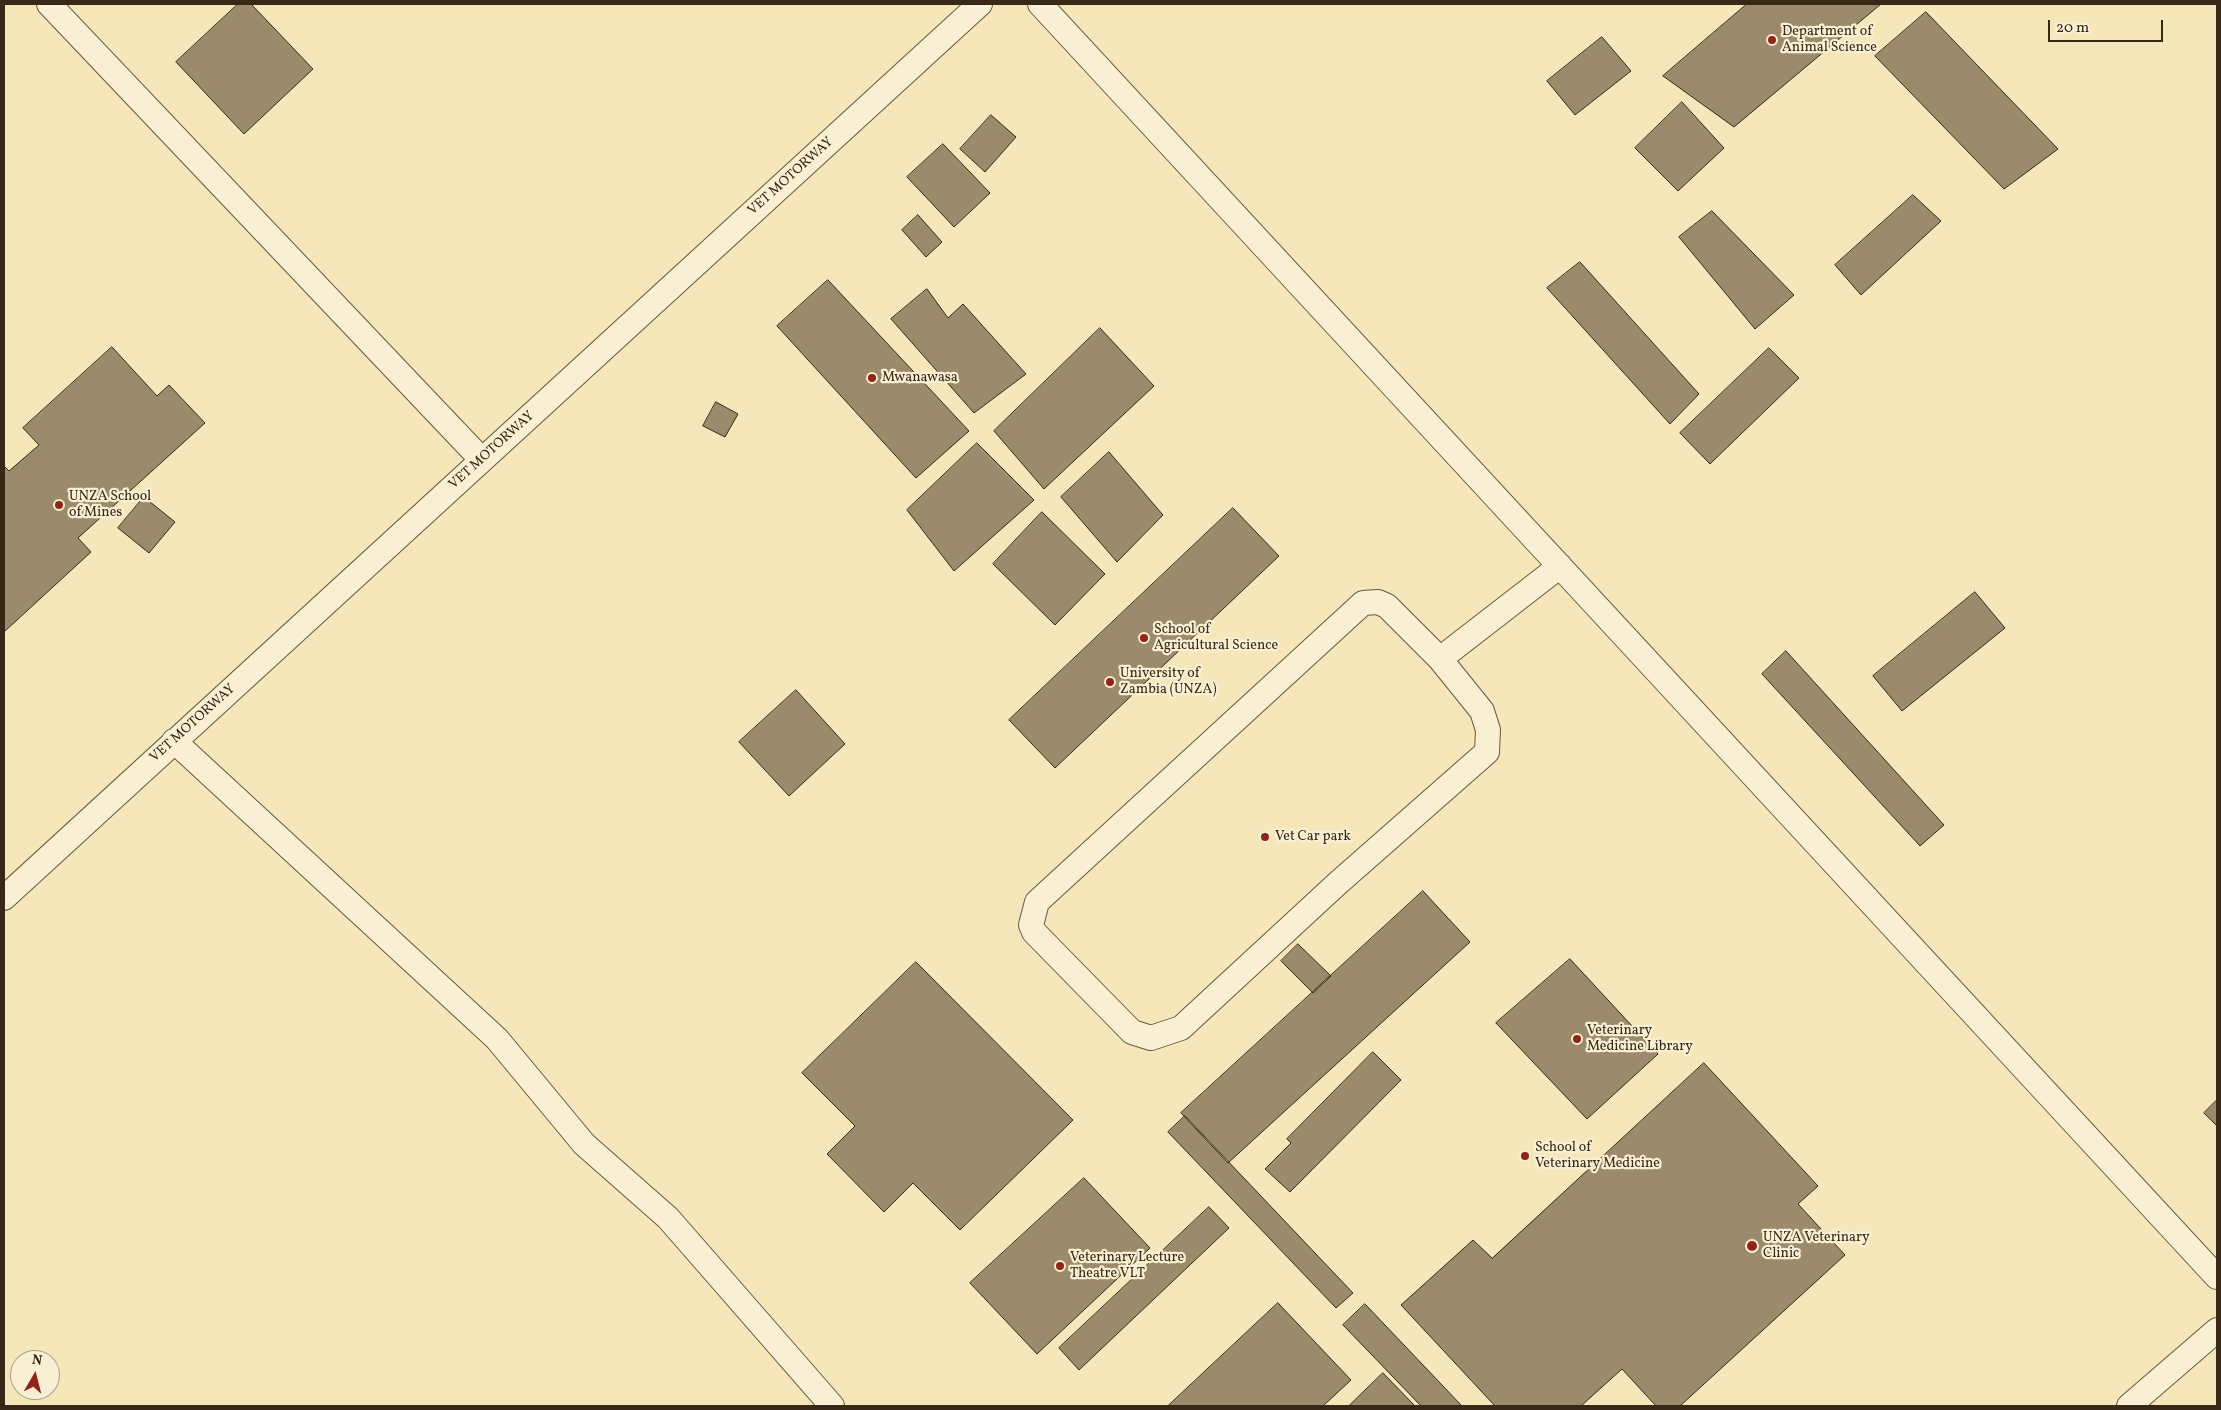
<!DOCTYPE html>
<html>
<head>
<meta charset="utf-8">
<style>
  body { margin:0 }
  #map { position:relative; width:2221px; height:1410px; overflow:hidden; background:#f6e7ba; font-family:Vollkorn,serif }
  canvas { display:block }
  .frame { position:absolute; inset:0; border:5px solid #392718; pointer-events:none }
  .north { position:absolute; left:10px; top:1350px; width:50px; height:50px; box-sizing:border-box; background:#f9efd2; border:1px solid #ac9f88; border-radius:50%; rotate:8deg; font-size:14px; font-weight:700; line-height:20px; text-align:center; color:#392718 }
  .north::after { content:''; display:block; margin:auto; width:18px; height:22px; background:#8f2418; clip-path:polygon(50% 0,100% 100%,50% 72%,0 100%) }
  .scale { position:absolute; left:2048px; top:20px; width:115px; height:22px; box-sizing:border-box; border:2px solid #392718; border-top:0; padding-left:6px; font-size:15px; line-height:18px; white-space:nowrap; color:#392718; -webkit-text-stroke:4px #f9efd2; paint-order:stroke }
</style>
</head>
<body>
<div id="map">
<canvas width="2221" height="1410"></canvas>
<div class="frame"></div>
<div class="north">N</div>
<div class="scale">20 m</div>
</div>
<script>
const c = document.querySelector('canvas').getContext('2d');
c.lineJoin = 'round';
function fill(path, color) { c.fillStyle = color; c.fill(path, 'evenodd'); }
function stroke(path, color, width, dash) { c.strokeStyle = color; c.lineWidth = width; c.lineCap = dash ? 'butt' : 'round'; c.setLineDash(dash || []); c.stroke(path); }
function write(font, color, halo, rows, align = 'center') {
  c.font = font + ' Vollkorn,serif'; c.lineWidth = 4.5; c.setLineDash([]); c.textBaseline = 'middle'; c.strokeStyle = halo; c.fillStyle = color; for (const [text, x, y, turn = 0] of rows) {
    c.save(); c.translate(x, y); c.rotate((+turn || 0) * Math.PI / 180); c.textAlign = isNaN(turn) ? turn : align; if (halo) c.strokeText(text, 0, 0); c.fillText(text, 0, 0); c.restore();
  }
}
const building = new Path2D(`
  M238,4h13l62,65 -69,65 -68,-72z
  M1747,4h134l-147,123 -71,-51z
  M1926,12l132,137 -54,40 -129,-133z
  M1602,37l29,34 -56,44 -28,-34z
  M1682,102l42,46 -46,43 -43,-43z
  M991,115l25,22 -31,35 -25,-23z
  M943,144l47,49 -36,34 -47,-50z
  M1913,195l28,26 -80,74 -26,-30z
  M1712,211l82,84 -39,34 -76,-92z
  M918,215l24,27 -16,15 -24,-27z
  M1580,262l119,132 -29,30 -123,-136z
  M828,280l141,151 -53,47 -139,-152z
  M927,289l21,29 15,-14 63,70 -52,39 -83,-94z
  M1100,328l54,58 -110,103 -50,-58z
  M112,347l45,49 12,-11 36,38 -127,115 13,14 -87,80v-166l5,5 30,-26 -16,-17z
  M1769,348l30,30 -89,86 -30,-31z
  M716,402l22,12 -13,23 -22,-11z
  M977,443l57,57 -80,71 -47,-61z
  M1109,452l54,63 -46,47 -56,-65z
  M144,497l31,25 -26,31 -31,-25z
  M1233,508l46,48 -224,212 -46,-48z
  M1042,512l63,62 -50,51 -62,-61z
  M1975,592l30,36 -103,83 -29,-35z
  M1786,651l158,174 -24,21 -158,-172z
  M796,690l49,54 -56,52 -50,-54z
  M1423,891l47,51 -242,221 -47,-50z
  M1298,944l33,32 -18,17 -32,-32z
  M1570,959l88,95 -71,65 -91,-96z
  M916,962l157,158 -113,110 -47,-47 -29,29 -57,-58 28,-28 -53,-53z
  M1373,1052l28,28 -111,112 -25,-23 26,-26 -4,-4z
  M1704,1063l114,123 -20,18 47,51 -165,151h-24l-34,-37 -41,37h-86l-94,-101 72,-65 19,18z
  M2217,1100v26l-13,-13z
  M1185,1116l168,177 -17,15 -168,-176z
  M1084,1178l66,70 -113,106 -67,-71z
  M1209,1207l20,21 -150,142 -20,-22z
  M1278,1303l73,77 -28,26h-155z
  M1365,1304l97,102h-41l-78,-81z
  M1383,1373l32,33h-66z`);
const lane = new Path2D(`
  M49,4l433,456
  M1040,4l1177,1273
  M1378,602l9,4 53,53 42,52 6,19 -1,22 -149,131 -157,145 -30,10 -19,-6 -98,-100 -3,-7 6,-23 326,-299z
  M1440,659l120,-93
  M174,741l323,298 87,105 84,74 164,188
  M4,898l976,-894
  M2129,1406l88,-76`);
const markers = [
  [1772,40,5,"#8f2418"],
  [872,378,5,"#8f2418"],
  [59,505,5,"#8f2418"],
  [1144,638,5,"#8f2418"],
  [1110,682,5,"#8f2418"],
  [1265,837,5,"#8f2418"],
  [1577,1039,5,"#8f2418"],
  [1525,1156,5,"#8f2418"],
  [1752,1246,6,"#8f2418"],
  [1060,1266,5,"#8f2418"]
];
const poiNames = [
  ["Department of",1782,32],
  ["Animal Science",1782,48],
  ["Mwanawasa",882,378],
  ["UNZA School",69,497],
  ["of Mines",69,513],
  ["School of",1154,630],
  ["Agricultural Science",1154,646],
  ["University of",1120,674],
  ["Zambia (UNZA)",1120,690],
  ["Vet Car park",1275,837],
  ["Veterinary",1587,1031],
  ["Medicine Library",1587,1047],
  ["School of",1535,1148],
  ["Veterinary Medicine",1535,1164],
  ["UNZA Veterinary",1763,1238],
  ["Clinic",1763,1254],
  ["Veterinary Lecture",1070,1258],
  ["Theatre VLT",1070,1274]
];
const streetNames = [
  ["VET MOTORWAY",791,177,-42],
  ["VET MOTORWAY",492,451,-42],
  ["VET MOTORWAY",193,724,-42]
];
fill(building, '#9b8b6c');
stroke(building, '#392718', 1);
stroke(lane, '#685740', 26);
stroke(lane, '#f9efd2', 24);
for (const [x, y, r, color] of markers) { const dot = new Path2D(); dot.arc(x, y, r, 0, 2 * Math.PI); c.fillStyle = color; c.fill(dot); stroke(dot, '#f9efd2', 2); }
write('14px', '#392718', '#f9efd2', poiNames, 'left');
write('14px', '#392718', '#f9efd2', streetNames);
</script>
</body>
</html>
